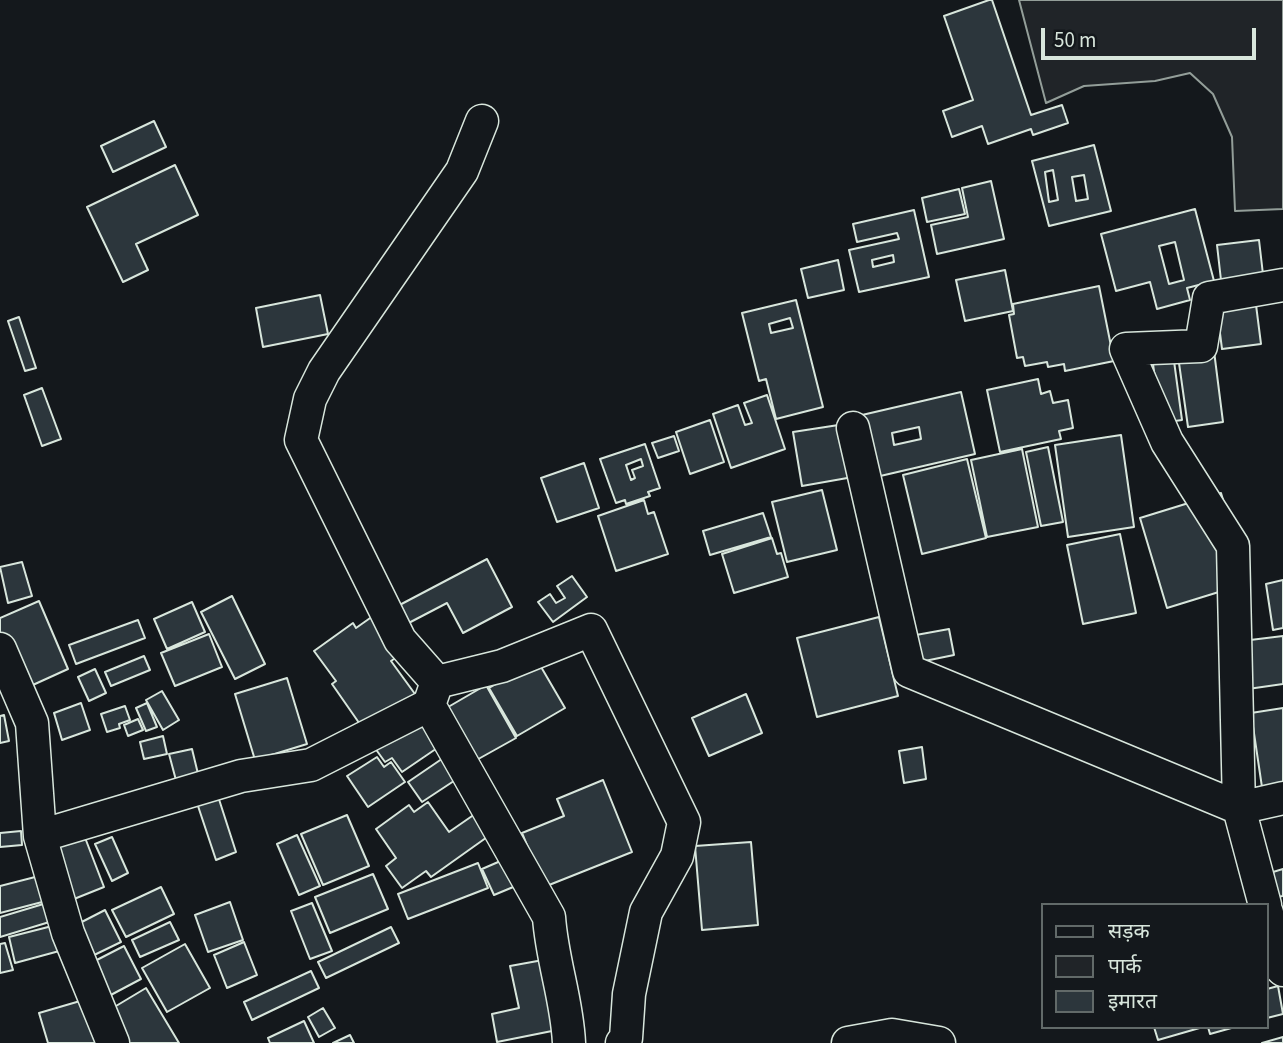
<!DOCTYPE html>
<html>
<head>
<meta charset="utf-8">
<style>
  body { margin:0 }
  #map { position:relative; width:1283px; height:1043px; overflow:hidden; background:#14181c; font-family:"Source Sans 3","Noto Sans Devanagari",sans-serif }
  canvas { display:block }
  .legend { position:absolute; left:1041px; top:903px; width:228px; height:126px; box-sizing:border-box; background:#14181c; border:2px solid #626a69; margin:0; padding:9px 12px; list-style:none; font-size:21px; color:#d8e6dc }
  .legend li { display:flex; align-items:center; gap:14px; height:35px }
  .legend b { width:35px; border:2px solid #626a69 }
  .scale { position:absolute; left:1041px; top:28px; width:215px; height:32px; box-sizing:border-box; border:4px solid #d8e6dc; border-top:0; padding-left:9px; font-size:21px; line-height:24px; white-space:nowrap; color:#d8e6dc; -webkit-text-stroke:5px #14181c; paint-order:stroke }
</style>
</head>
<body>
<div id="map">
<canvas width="1283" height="1043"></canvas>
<ul class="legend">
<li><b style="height:9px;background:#14181c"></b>सड़क</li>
<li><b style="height:19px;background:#202428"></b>पार्क</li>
<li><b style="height:19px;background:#2c363c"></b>इमारत</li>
</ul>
<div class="scale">50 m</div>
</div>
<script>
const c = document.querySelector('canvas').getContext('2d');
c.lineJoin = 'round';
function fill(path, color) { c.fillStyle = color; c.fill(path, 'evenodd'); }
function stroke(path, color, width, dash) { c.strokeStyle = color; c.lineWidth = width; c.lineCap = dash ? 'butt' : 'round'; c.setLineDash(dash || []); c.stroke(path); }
const green = new Path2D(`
  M1019,0h264v209l-48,2 -3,-74 -19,-43 -23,-21 -35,8 -71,5 -38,17z`);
const building = new Path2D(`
  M989,0h3l39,115 31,-10 6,18 -35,12 -2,-6 -43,15 -6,-18 -30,11 -9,-26 30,-11 -29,-84z
  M154,121l12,26 -53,25 -12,-26z
  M1094,145l17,66 -62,15 -17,-65zM1053,170l5,30 -9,2 -4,-30zM1084,175l4,24 -12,2 -4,-24z
  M175,165l23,50 -62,29 12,26 -25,12 -36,-75z
  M991,181l13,58 -67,15 -6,-29 37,-8 -6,-29z
  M959,189l6,25 -38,8 -5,-24z
  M1195,209l19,72 -27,7 3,12 -33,9 -7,-27 -34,9 -15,-57zM1175,242l9,38 -15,4 -10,-38z
  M914,210l15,67 -70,15 -10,-42 50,-11 -2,-6 -40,9 -4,-18zM893,255l1,7 -21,5 -1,-7z
  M1259,240l5,43 -42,6 -5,-44z
  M838,260l6,30 -36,8 -7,-29z
  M1005,270l8,41 -48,10 -9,-41z
  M1099,286l15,75 -49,10 -1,-7 -16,3 -1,-5 -22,4 -2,-9 -6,1 -8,-43 5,-1 -1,-10z
  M320,295l8,39 -65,13 -7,-39z
  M1255,297l6,47 -39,5 -6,-47z
  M796,300l27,107 -47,12 -10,-40 -7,2 -17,-68zM790,318l3,10 -22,5 -2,-9z
  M19,317l17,51 -11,3 -17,-50z
  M1214,351l9,71 -35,5 -10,-71z
  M1174,361l8,59 -21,3 -8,-59z
  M1038,379l3,15 9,-3 3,12 15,-3 5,28 -14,3 2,8 -61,13 -13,-62z
  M42,388l19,51 -19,7 -18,-51z
  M961,392l14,62 -99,23 -14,-62zM919,427l2,12 -27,6 -2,-12z
  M767,395l18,54 -54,19 -18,-54 25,-9 7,20 7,-2 -8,-20z
  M710,420l14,42 -34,12 -14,-42z
  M845,424l8,53 -51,9 -9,-54z
  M1121,435l13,92 -66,10 -13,-92z
  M674,436l5,15 -21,7 -6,-15z
  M645,444l15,44 -12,4 2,4 -24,8 -1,-4 -9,3 -16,-44zM641,459l2,7 -11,4 3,8 -4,2 -5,-15z
  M1048,447l15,75 -22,4 -15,-74z
  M1022,449l16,78 -51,10 -16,-77z
  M967,459l19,79 -64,16 -19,-79z
  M584,463l15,45 -42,14 -16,-44z
  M822,490l15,60 -50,12 -15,-60z
  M1221,493l27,90 -81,25 -27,-90z
  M644,500l4,14 6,-2 14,42 -52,17 -18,-55z
  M763,513l8,24 -61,18 -7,-24z
  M1120,534l16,79 -53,11 -16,-79z
  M772,538l5,16 4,-1 7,24 -54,16 -12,-39z
  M487,559l25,48 -49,26 -16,-30 -46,24 -9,-18z
  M22,562l10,34 -24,7 -8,-36z
  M572,576l15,21 -34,25 -15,-20 12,-8 6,9 9,-5 -8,-12z
  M1283,580v48l-10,2 -7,-46z
  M232,596l33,68 -30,15 -34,-67z
  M39,601l29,68 -44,20 -24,-55v-16z
  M192,602l13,30 -38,17 -13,-30z
  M373,616l27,39 -9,6 24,33 -51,36 -32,-46 4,-3 -22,-30 39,-28 3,5z
  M879,617l19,79 -81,21 -20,-79z
  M138,620l7,18 -69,26 -7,-19z
  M949,629l5,26 -44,9 -5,-27z
  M209,634l13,33 -47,19 -14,-33z
  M1283,636v48l-35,5 -6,-48z
  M144,656l6,14 -39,16 -6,-14z
  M537,660l28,48 -48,28 -28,-48z
  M95,669l11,24 -17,8 -11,-24z
  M287,678l20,66 -52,16 -20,-66z
  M486,685l30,53 -43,24 -30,-52z
  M162,691l17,29 -16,10 -17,-30z
  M746,694l16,39 -53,23 -17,-38z
  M81,703l9,27 -28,10 -8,-27z
  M147,703l10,24 -11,4 -10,-23z
  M125,706l5,14 -11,4 1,4 -13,4 -6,-18z
  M1283,708v83l-20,3 -12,-81z
  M424,709l22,33 -44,30 -10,-14 -7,4 -13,-18z
  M4,715l5,26 -9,2v-27z
  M138,719l5,11 -15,6 -4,-11z
  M163,736l4,18 -23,5 -4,-17z
  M922,747l4,32 -22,4 -5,-32z
  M192,749l7,29 -22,6 -8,-30z
  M452,752l14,21 -44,29 -14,-20z
  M377,757l7,10 7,-5 14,20 -37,25 -21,-31z
  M603,780l29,72 -88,35 -22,-54 42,-17 -7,-17z
  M216,790l20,62 -20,8 -21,-63z
  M428,802l21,30 26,-18 15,21 -59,42 -5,-6 -24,17 -16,-22 10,-8 -20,-29 33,-24 5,7z
  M347,815l22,51 -46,19 -22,-51z
  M21,831l1,14 -22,2v-14z
  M84,835l20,52 -35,14 -21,-52z
  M297,835l23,51 -21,9 -22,-51z
  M112,837l16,36 -16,8 -17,-37z
  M751,842l7,83 -56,5 -7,-84z
  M519,853l11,27 -36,15 -12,-26z
  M478,863l10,25 -80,31 -10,-25z
  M1283,869v27l-5,1 -5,-25z
  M373,874l15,35 -58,24 -15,-36z
  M39,876l7,25 -46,12v-27z
  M161,887l13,27 -48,23 -14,-27z
  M50,902l6,18 -56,17v-20z
  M230,902l13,38 -35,12 -13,-37z
  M312,903l20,48 -22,8 -19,-48z
  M105,910l16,32 -33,16 -16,-31z
  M170,922l9,18 -39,17 -8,-17z
  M56,925l7,25 -48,13 -6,-26z
  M391,927l8,16 -73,35 -8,-16z
  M244,942l13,33 -30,13 -13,-33z
  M5,943l8,27 -13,3v-29z
  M185,944l25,44 -43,24 -25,-44z
  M124,946l17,33 -34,18 -18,-33z
  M543,960l14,70 -60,12 -5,-28 27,-6 -9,-42z
  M311,971l8,17 -67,32 -8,-18z
  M1278,986l5,28 -16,4v-29z
  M146,988l33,55h-54l-19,-31z
  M87,999l12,44h-51l-9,-30z
  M323,1008l12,20 -16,9 -11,-20z
  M304,1021l10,22h-44l-2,-5z
  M1154,1027h49l-45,13z
  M1208,1027h27l-25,7z
  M350,1035l4,8h-21z
  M1283,1037v6h-21z`);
const minor = new Path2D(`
  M482,121l-20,50 -138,200 -14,28 -9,41 99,200 37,42 65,-16 89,-36 93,192 -7,34 -31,56 -17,82 -3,44 -4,5
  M853,428l56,243 330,137 44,-10
  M0,649l32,74 8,113 28,97 45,110
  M429,705l120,212c3,44 18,82 20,126
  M40,836l201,-60 70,-11 118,-60 8,-23
  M1265,905l-26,-97 -6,-262 -66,-104 -41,-93 75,-3 8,-48 74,-13
  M1267,913l13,54 3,3
  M848,1043l44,-8 47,8`);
fill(green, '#202428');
stroke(green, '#939e99', 2);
fill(building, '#2c363c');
stroke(building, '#d8e6dc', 2);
stroke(minor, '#d8e6dc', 35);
stroke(minor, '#14181c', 32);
</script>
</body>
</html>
